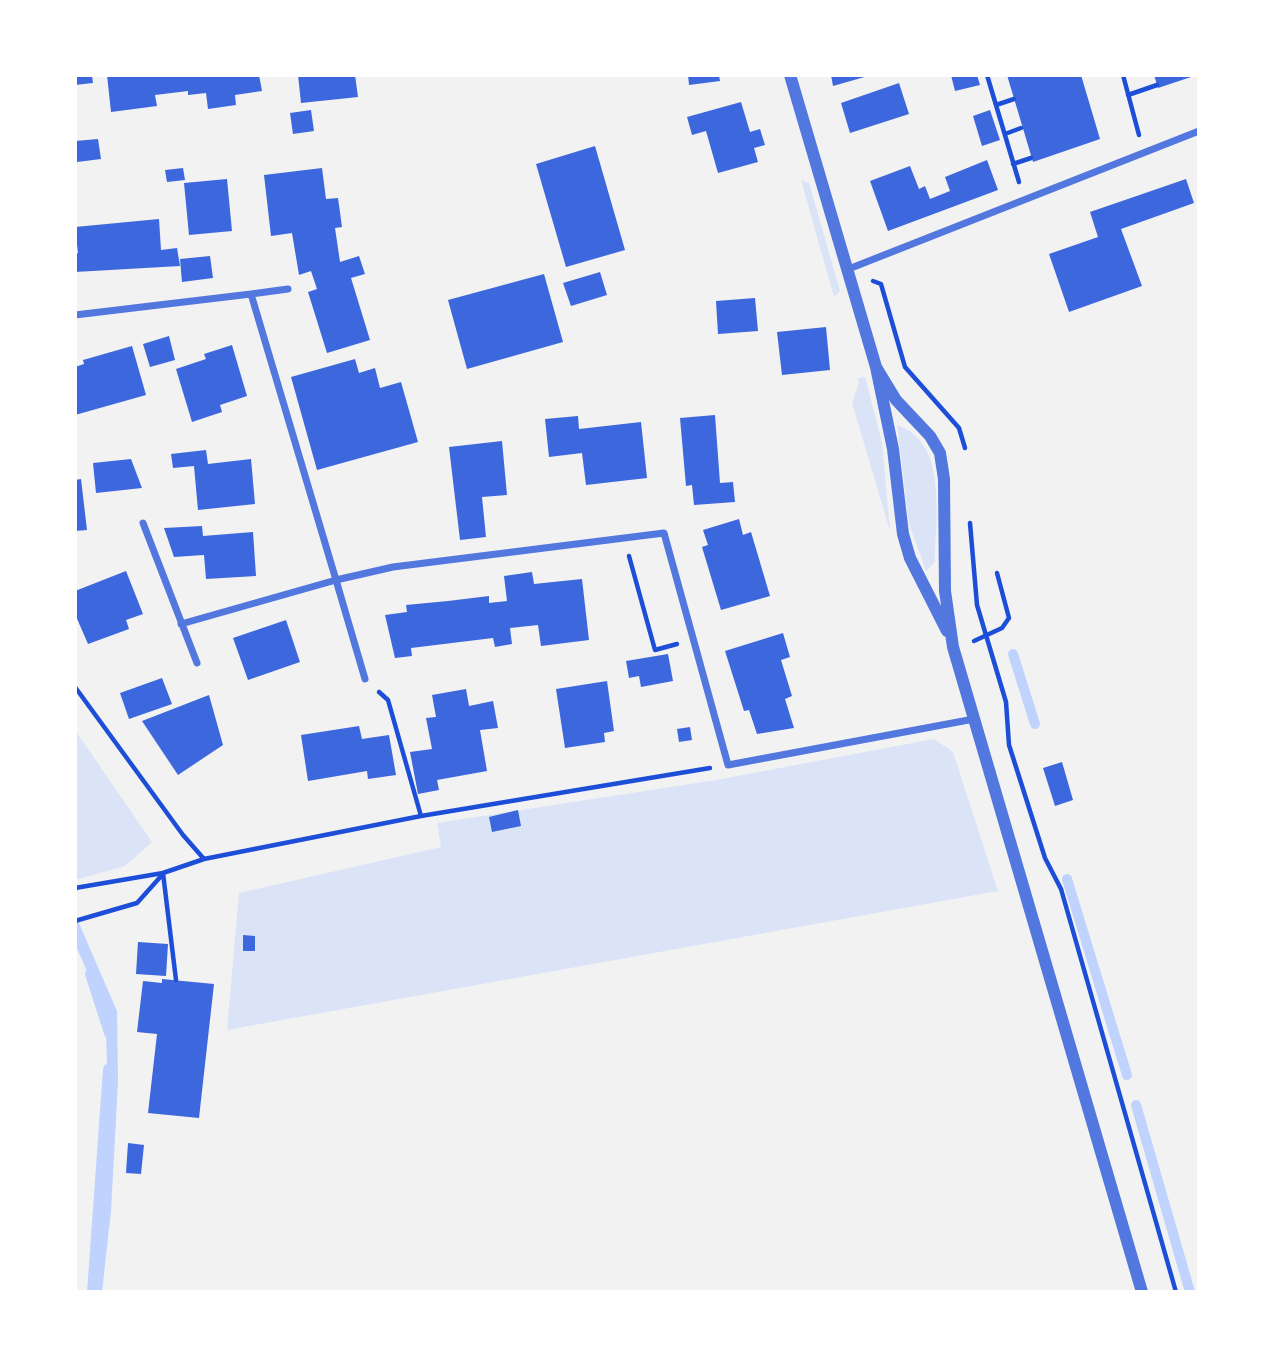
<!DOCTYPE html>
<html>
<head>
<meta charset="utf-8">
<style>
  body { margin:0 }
  #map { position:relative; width:1274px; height:1367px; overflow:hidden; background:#f2f2f2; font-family:"Crimson Pro",serif }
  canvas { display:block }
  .frame { position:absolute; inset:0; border:77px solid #fff; pointer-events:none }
</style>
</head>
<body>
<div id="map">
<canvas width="1274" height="1367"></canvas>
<div class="frame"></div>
</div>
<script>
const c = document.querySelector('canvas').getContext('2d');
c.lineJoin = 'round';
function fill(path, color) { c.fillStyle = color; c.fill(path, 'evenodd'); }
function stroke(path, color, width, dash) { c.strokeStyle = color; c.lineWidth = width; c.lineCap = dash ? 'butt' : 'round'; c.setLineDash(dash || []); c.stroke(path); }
const green = new Path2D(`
  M801,180l8,3 31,108 -6,6z
  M865,377l17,65 8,89 -38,-128 7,-20 -2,-5z
  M897,425c52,17 38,95 38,137l-9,9 -17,-47z
  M75,730l77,112 -27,24 -50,14z
  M934,739l19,13 45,139 -771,139 12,-137 202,-46 -4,-24 279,-43z`);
const water = new Path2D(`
  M75,914l42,97 1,71 -7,129 -9,81h-12l11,-74 7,-122 -2,-63 -2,-23 -29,-66z`);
const stream = new Path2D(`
  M1013,654l22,70
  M1067,879l60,196
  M90,974l19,59
  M1136,1105l54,187
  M92,1292l16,-223`);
const building = new Path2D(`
  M75,75h17l1,8 -18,2z
  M107,75h152l3,16 -27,4 1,10 -28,4 -2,-16 -18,2v-4l-33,4 2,11 -46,6z
  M298,75h57l3,22 -57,6z
  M688,75h31l1,6 -31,4z
  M831,75h37v1l-35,10z
  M951,75h26l3,10 -25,6z
  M1007,75h74l19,64 -67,23z
  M1154,75h40v1l-36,12z
  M899,83l10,31 -59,19 -9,-30z
  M741,102l9,30 10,-3 5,16 -11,3 4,14 -40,11 -12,-42 -14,4 -5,-18z
  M311,110l3,21 -21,3 -3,-21z
  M990,110l10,30 -18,6 -9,-30z
  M98,139l3,20 -24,3 -2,-21z
  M595,146l30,104 -59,17 -30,-103z
  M987,160l11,30 -110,41 -18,-50 40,-15 9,23 6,-3 5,13 20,-8 -5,-14z
  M183,168l2,12 -18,2 -2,-12z
  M322,168l4,31 12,-1 4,29 -7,1 5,34 19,-6 6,18 -14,4 19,62 -43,13 -19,-61 9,-3 -6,-18 -12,4 -7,-42 -21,3 -7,-61z
  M227,179l5,52 -43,4 -5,-52z
  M1186,179l8,24 -73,26 21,57 -73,26 -20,-58 49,-17 -8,-25z
  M159,219l2,31 16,-2 3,18 -105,6v-18l3,-1 -3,-26z
  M210,256l3,22 -31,4 -2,-23z
  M600,272l7,23 -36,11 -8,-23z
  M544,274l19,68 -96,27 -19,-69z
  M755,298l3,33 -40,3 -2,-33z
  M826,327l4,43 -48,5 -5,-43z
  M169,336l6,24 -25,7 -7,-23z
  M232,345l15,51 -27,9 2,7 -30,10 -16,-53 30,-10 -2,-5z
  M132,346l14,49 -71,20v-48l9,-3 -1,-4z
  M355,359l4,14 16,-5 5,20 21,-6 17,60 -101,28 -26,-93z
  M715,415l5,68 13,-1 2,20 -41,3 -2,-20 -6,1 -6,-68z
  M578,416l1,13 62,-7 6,56 -61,7 -4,-32 -33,4 -4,-38z
  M502,441l5,54 -25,2 4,40 -26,3 -11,-93z
  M206,450l2,14 43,-5 4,45 -57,6 -4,-44 -21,2 -2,-14z
  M131,459l11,29 -46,5 -3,-30z
  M81,479l6,51 -12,1v-51z
  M739,519l4,16 8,-3 19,64 -49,14 -19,-63 6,-2 -5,-15z
  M202,526l1,10 50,-4 3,44 -50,3 -2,-24 -30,2 -10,-29z
  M126,571l17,43 -17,6 3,9 -41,15 -13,-30v-23z
  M532,572l2,12 48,-5 7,61 -48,6 -3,-21 -28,3 2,16 -17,3 -2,-9 -82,10 1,8 -17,2 -10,-43 22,-3 -1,-7 42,-4 41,-5v7l18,-2 -3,-25z
  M286,620l14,42 -52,18 -15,-42z
  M783,633l7,24 -9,3 11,36 -7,3 9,29 -37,6 -8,-24 -5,1 -19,-60z
  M668,654l5,27 -32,6 -2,-11 -10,2 -3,-17z
  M162,678l10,26 -43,15 -9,-26z
  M607,681l7,50 -10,2 1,9 -40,6 -9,-59z
  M466,689l3,17 24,-5 5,27 -18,2 7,41 -50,9 2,10 -21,4 -8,-42 22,-3 -6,-31 10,-1 -4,-22z
  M209,695l14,50 -45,30 -36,-54z
  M359,726l3,13 27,-4 7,40 -28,4 -1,-8 -59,10 -7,-46z
  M690,727l2,13 -13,2 -2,-13z
  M1062,762l11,38 -18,6 -12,-38z
  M518,810l3,16 -29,6 -3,-15z
  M243,935l12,1v15h-12z
  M138,942l30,2 -2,32 -30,-2z
  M162,979l52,5 -15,134 -51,-5 9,-79 -20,-2 6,-51 19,2z
  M128,1143l16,2 -3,29 -15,-1z`);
const path = new Path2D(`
  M987,75l32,107
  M1123,75l16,60
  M1128,95l29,-10
  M996,105l18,-6
  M1005,134l16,-6
  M1013,164l18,-6
  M873,281l8,3 24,83 54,61 6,20
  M970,523l7,82 29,97 3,43 36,113 16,31 115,403
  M629,556l26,94 22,-6
  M974,641l28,-13 7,-10 -12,-45
  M75,687l108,148 21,24
  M379,692l9,8 33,116
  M163,873l13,107
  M75,888l88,-15 41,-14 217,-43 289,-48
  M75,921l62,-18 26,-29`);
const minor = new Path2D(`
  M846,270l353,-139
  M251,294l37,-5
  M75,315l176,-21 85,286 57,-13 271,-34 64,232 246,-46
  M143,523l54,140
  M181,624l155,-44 29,99`);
const tertiary = new Path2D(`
  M790,75l86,292 17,82 10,85 7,24 37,73
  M876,367l20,33 34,36 10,17 4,26 1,112 8,56 189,645`);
fill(green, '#dbe4f7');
fill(water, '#bfd3fe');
stroke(stream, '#bfd3fe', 10);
fill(building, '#3d67dc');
stroke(path, '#1d4ed8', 4.5);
stroke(minor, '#5277de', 7);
stroke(tertiary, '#5277de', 12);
</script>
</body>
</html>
